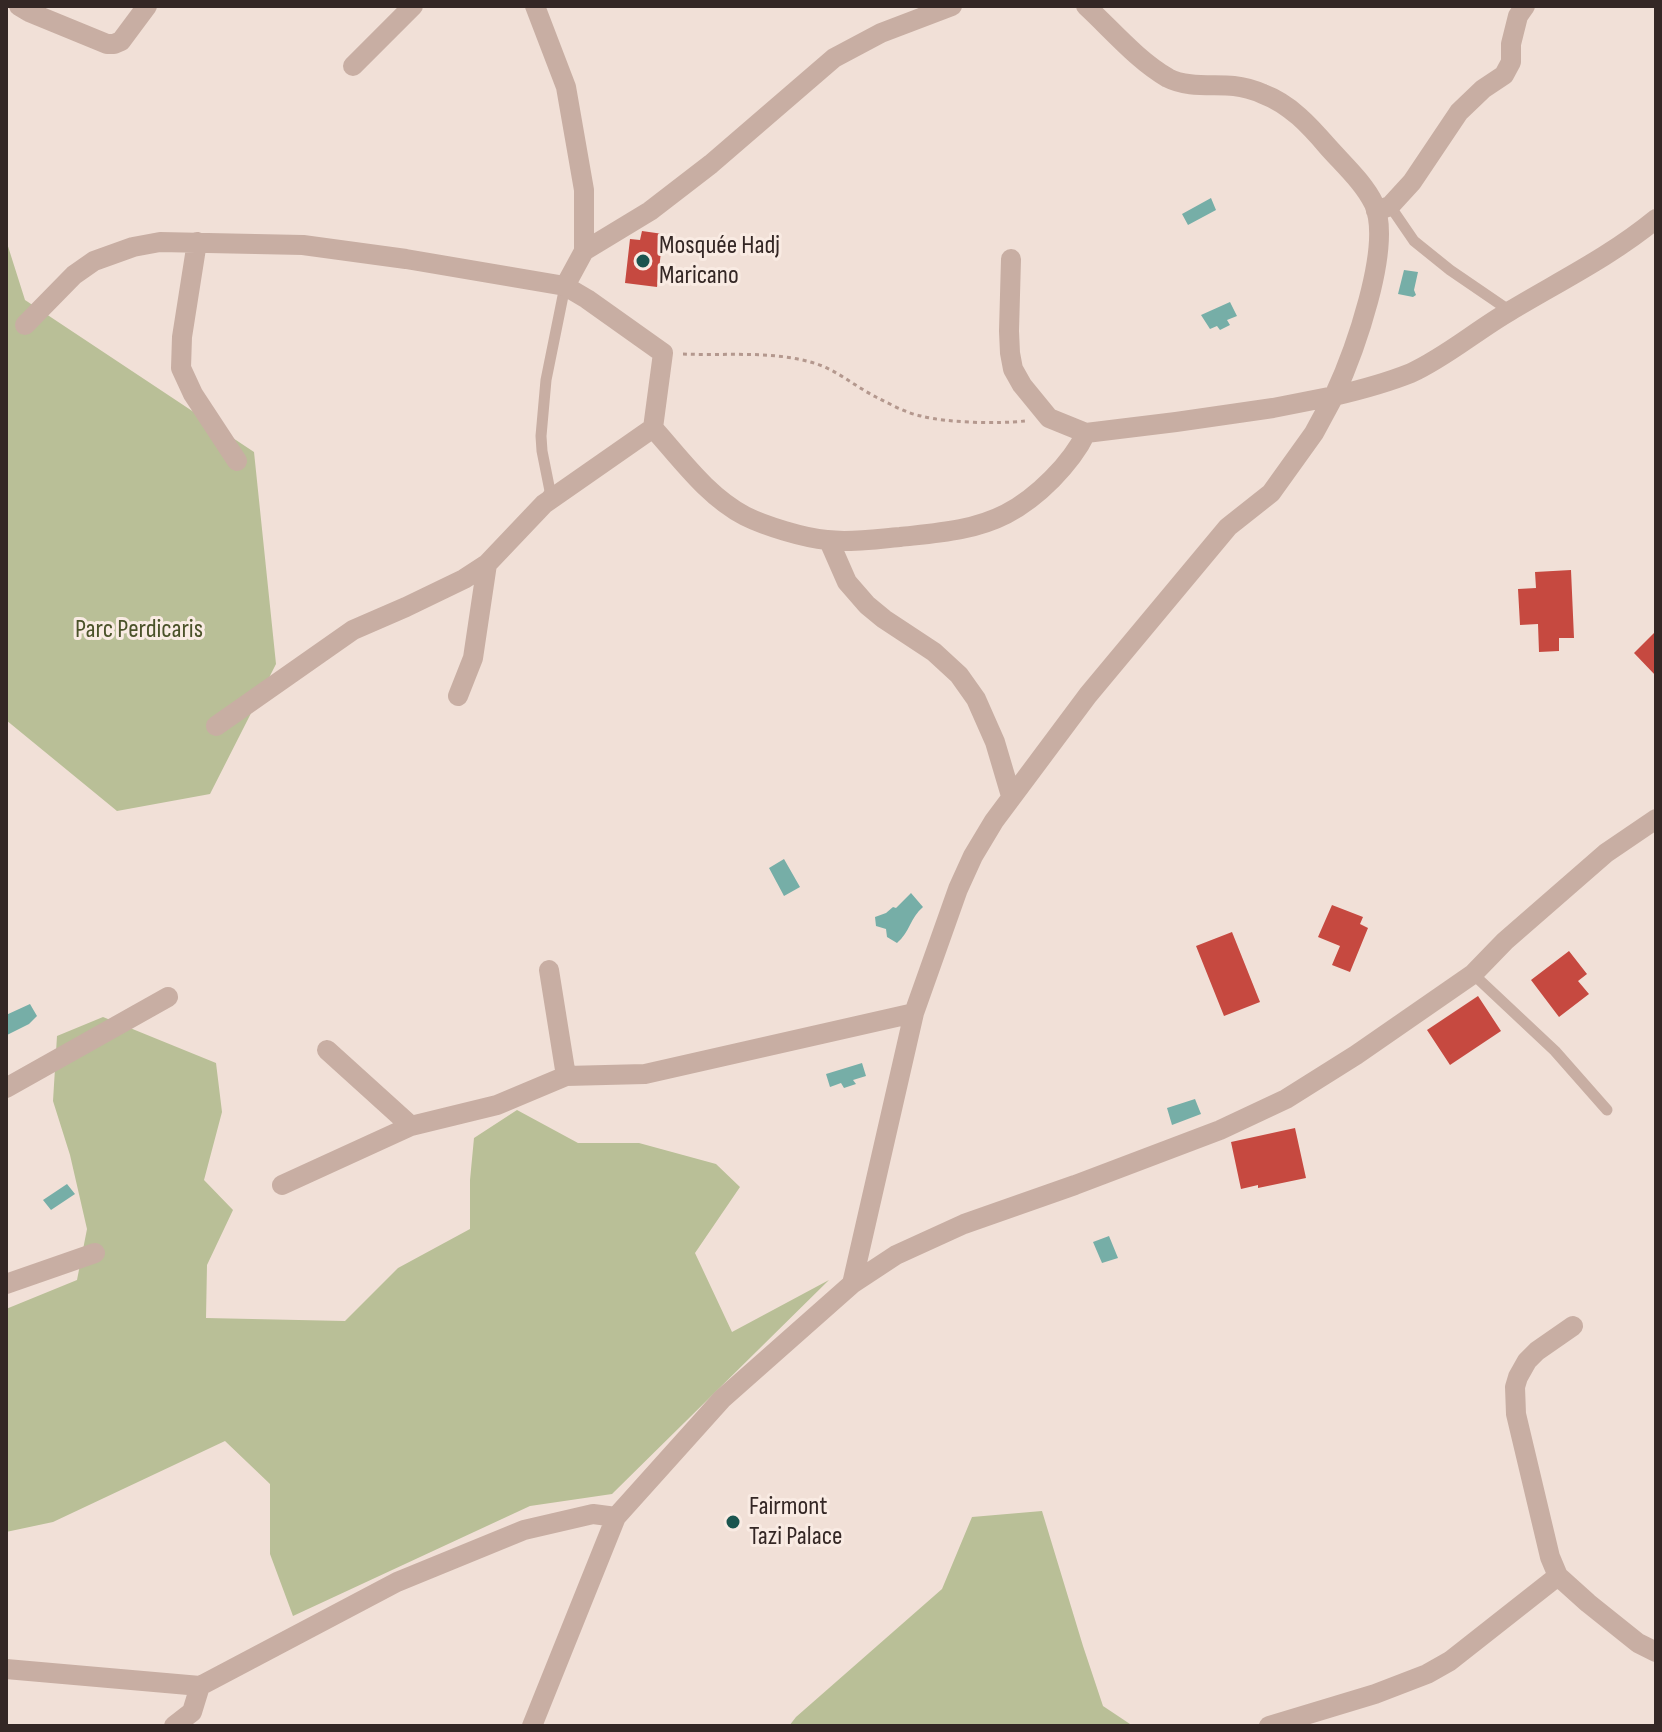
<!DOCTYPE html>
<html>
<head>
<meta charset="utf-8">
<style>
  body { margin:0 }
  #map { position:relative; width:1662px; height:1732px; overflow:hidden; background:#f1e0d7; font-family:"Sofia Sans Condensed",sans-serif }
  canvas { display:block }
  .frame { position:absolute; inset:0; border:8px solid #342725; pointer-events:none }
</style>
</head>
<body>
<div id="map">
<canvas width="1662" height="1732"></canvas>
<div class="frame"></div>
</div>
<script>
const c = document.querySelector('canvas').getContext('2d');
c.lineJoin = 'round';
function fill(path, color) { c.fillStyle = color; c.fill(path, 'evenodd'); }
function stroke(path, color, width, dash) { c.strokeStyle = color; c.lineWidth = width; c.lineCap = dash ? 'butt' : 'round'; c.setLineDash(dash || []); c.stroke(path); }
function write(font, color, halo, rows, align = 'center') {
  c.font = font + ' "Sofia Sans Condensed",sans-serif'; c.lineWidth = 6; c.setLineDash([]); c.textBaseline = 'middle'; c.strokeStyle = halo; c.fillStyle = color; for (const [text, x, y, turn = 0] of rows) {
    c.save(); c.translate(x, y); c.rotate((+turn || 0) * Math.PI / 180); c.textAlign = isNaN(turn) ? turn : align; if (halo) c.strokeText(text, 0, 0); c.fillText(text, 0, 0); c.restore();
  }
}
const green = new Path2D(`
  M6,240l19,60 229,152 22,212 -66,130 -93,17 -111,-91z
  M103,1017l113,46 6,49 -18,68 29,30 -26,55 -1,53 139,3 53,-53 72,-39v-49l4,-42 43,-28 61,33h61l77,21 24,23 -45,66 37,79 97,-52 -217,214 -82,12 -237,110 -23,-62v-70l-45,-43 -172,81 -47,10v-223l71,-29 10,-51 -17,-74 -17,-54 4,-65z
  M1042,1511l41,135 20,60 30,20h-344l7,-9 146,-128 30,-72z`);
const water = new Path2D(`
  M1211,198l5,12 -28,15 -6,-11z
  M1404,270l14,2 -4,18 2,5 -3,2 -15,-3z
  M1230,302l7,14 -10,4 3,5 -10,5 -3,-4 -7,3 -9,-14z
  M784,859l16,28 -16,9 -15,-28z
  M911,893l12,14c-13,11 -13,25 -26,36l-10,-6 -1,-8 -10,-3 -1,-9 11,-4 7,-6 3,1z
  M30,1004l7,12 -8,8 -22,11 -1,-20z
  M862,1063l4,13 -13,4 3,4 -12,4 -3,-5 -11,4 -4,-13z
  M1195,1099l6,15 -29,11 -5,-17z
  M67,1184l8,10 -24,16 -8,-10z
  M1109,1236l9,22 -16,5 -9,-21z`);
const building = new Path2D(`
  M642,231l21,3 -6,53 -32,-4 5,-44 10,1z
  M1571,570l3,68h-15v13l-20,1 -1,-28 -18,1 -2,-36 18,-1 -1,-16z
  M1656,631v45l-22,-23z
  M1332,905l31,12 -3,7 8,4 -18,44 -18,-7 8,-19 -22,-9z
  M1232,932l28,70 -36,14 -28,-70z
  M1569,951l18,23 -9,7 11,13 -30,23 -28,-37z
  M1478,996l23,35 -51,34 -23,-35z
  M1295,1128l11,50 -48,10v-3l-17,4 -10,-47z`);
const path = new Path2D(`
  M683,354c43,2 92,-4 134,10 21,7 39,23 59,33 14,7 30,16 45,19 27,7 76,8 104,5`);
const lane = new Path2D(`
  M1390,206l24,35 36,29 60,41
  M545,502l5,-11 -8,-40 -1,-15 5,-56 19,-94
  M1473,974l82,77 52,59`);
const street = new Path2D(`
  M19,6l10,6 78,32h7l7,-3 26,-35
  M535,6l31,81 18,103v61l-19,35
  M353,66l60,-60
  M1376,211l14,-5 22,-24 47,-70 24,-23 21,-14 7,-13v-18l7,-28 7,-10
  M197,242l-15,95 -1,31 12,26 44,67
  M584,251l66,-40 61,-47 123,-106 47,-25 71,-27
  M1011,259l-2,72 1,22 3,16 9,16 27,33 37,15 90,-11 97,-14 61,-12c19,-41 59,-149 40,-192 -10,-21 -30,-39 -46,-57 -18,-21 -38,-43 -65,-53 -9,-4 -19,-7 -29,-8 -20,-2 -47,2 -66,-8 -31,-18 -56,-48 -82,-72
  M25,325l49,-50 20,-14 39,-14 27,-5 143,3 103,14 159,27 22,13 76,54 -10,75c28,31 54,68 92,88 20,10 59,22 82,24 24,3 49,-1 73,-3 36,-4 73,-6 106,-23 31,-16 65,-50 80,-81
  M829,541l18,41 20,23 17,14 50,33 25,23 17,24 19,43 16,54
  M458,696l15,-38 14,-94
  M216,726l137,-96 53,-23 58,-28 23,-15 57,-60 109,-76
  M549,970l17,106
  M327,1050l84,76
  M6,1088l162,-91
  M282,1185l129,-59 86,-21 69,-29 79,-2 269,-61
  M6,1284l89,-31
  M852,1284l44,-29 68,-31 111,-39 145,-55 66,-31 70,-44 117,-81 32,-33 101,-88 50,-34
  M1573,1326l-36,25 -10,10 -9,16 -3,10 1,27 34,143 8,19 30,27 50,40 18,9
  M6,1669l194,17 197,-104 127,-52 69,-16 23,3
  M174,1726l18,-14 8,-26
  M532,1726l84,-209 106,-118 130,-115 62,-271 44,-124 15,-33 21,-35 94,-126 140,-168 43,-34 43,-60 20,-37c26,-6 52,-13 77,-23 35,-16 66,-43 99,-62 50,-30 101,-55 146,-92
  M1269,1726l106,-32 52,-20 23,-13 108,-85`);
const markers = [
  [643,261,8,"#1b554f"],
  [733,1522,8,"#1b554f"]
];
const poiNames = [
  ["Mosquée Hadj",659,246],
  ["Maricano",659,276],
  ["Fairmont",749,1507],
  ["Tazi Palace",749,1537]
];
const parkNames = [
  ["Parc Perdicaris",139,630]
];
fill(green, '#b9bf97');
fill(water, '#76aea7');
fill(building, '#c64940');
stroke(path, '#b4988e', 3, [4, 4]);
stroke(lane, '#c8aea3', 11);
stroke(street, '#c8aea3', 20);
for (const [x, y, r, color] of markers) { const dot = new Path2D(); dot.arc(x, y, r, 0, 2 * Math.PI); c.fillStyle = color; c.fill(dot); stroke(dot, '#f9ebe3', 3); }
write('26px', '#342725', '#f9ebe3', poiNames, 'left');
write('26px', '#4a5229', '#f9ebe3', parkNames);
</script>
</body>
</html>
